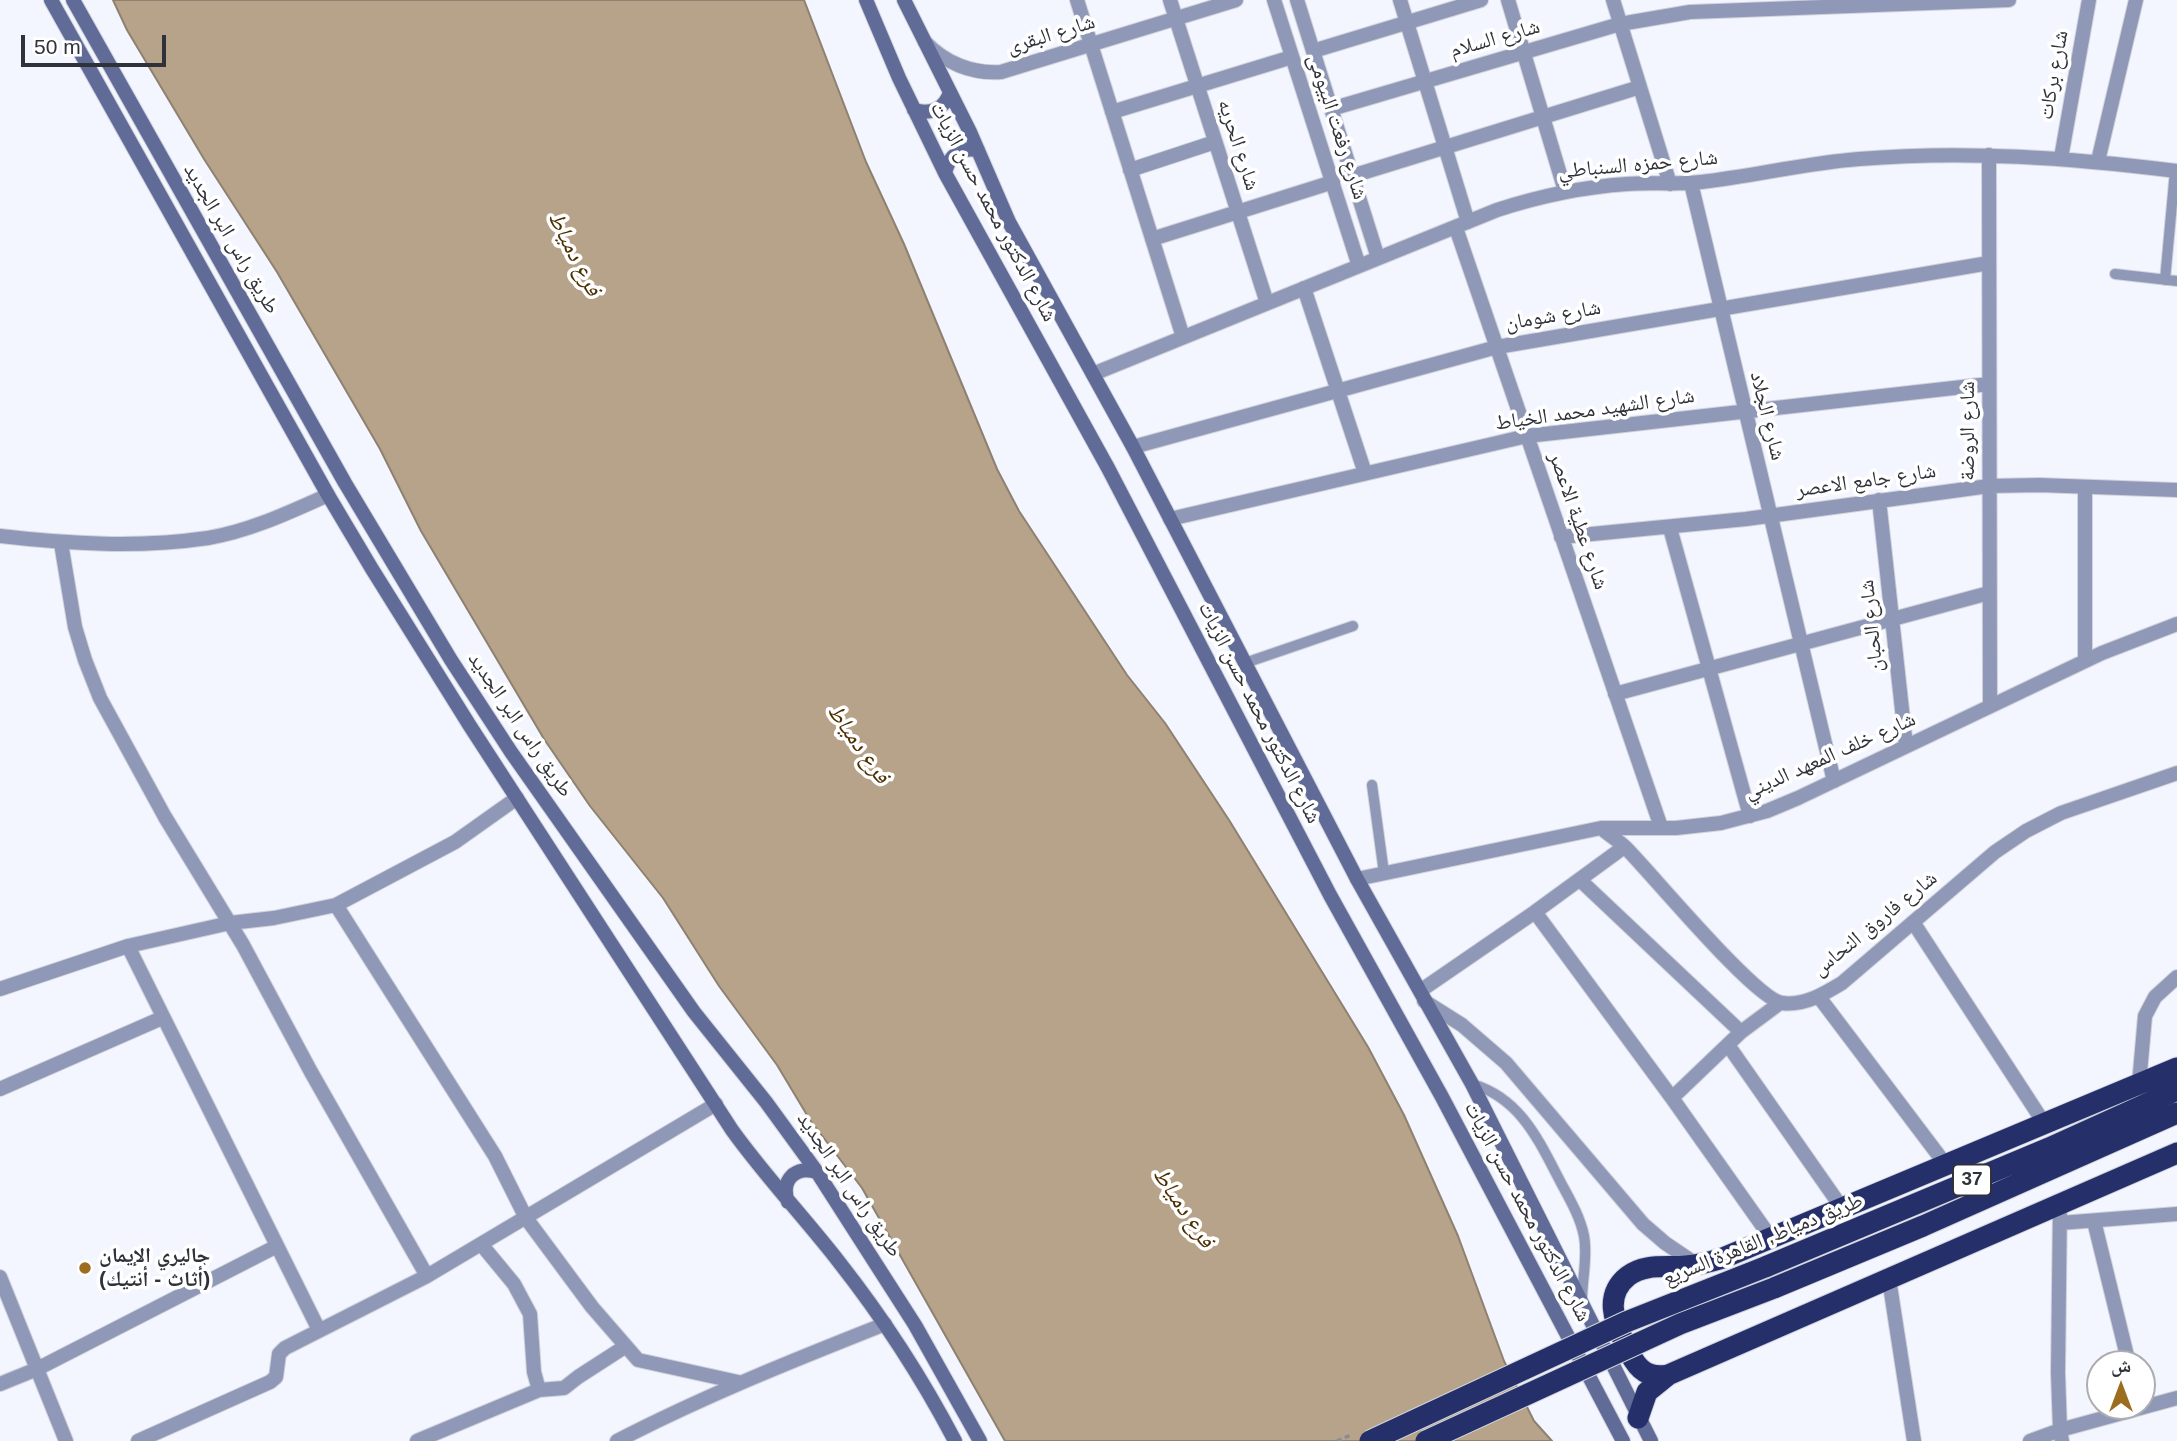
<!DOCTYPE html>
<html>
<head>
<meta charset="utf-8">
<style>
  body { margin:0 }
  #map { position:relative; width:2177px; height:1441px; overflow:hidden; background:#f3f6fe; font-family:Arial,"Noto Naskh Arabic",sans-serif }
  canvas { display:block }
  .north { position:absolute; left:2086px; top:1350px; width:70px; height:70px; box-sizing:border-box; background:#fff; border:2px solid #acadb0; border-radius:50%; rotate:0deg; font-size:19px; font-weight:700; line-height:28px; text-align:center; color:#30323a }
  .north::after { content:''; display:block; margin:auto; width:24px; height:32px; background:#9c6c1f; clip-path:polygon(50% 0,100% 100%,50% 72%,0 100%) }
  .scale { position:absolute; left:21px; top:35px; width:145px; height:32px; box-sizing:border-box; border:4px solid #30323a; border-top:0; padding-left:9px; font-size:21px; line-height:24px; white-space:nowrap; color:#30323a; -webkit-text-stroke:5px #fff; paint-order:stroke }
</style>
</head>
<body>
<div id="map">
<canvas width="2177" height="1441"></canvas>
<div class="north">ش</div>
<div class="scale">50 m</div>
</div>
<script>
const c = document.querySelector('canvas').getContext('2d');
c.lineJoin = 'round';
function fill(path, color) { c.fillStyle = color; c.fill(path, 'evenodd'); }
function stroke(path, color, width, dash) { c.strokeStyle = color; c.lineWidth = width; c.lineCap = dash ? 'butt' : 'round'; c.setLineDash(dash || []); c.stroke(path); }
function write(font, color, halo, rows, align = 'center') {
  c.font = font + ' Arial,"Noto Naskh Arabic",sans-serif'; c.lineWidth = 7; c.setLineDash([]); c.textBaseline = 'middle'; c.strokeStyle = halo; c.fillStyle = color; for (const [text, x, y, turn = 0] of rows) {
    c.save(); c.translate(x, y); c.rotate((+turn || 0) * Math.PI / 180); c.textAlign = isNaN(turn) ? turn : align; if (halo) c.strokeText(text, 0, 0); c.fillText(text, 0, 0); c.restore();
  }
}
const water = new Path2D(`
  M113,0h691l62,162 38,82 93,225 22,42 108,164 38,48 64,97 139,227 36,68 54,121 46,125 30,60 18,20h-547l-143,-253 -52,-68 -33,-55 -58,-79 -56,-88 -73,-92 -46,-67 -123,-208 -41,-82 -103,-177 -73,-113 -77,-129z`);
const lane = new Path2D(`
  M2115,274l62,7
  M2165,280l10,-109
  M1245,663l108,-37
  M1372,785l12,88
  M1472,1084c48,14 66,55 88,97 9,17 20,35 24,55 4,21 -2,43 -2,65`);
const street = new Path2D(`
  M1077,0l106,337
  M1170,0l97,303
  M1274,0l85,266
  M1297,0l81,258
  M1400,0l68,222
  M1508,0l57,191
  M1613,0l57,184
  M925,42c20,21 47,32 76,30l235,-72
  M1313,51l168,-51
  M1331,109l289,-85 70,-12 319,-12
  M1112,112l180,-55
  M1989,155l1,551
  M2061,158l28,-158
  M2098,161l38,-161
  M1130,170l85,-28
  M1352,176l288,-89
  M1691,183l143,598
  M1456,228l205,599
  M1152,239l181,-57
  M1304,288l61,185
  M1093,374l404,-164c43,-14 85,-23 130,-26 25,-2 50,1 74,-2 53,-6 105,-19 158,-23 107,-9 212,-1 318,12
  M1133,447l364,-100 492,-84
  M1879,500l27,246
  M1170,519l357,-83 462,-52
  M1670,528l80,288
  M0,536c69,8 139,12 208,2 42,-7 82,-26 120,-43
  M1561,537l185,-18 243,-33 50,-1 138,5
  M61,543l14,84 10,33 15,38 65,119 78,128 68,127 116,204
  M2085,661v-174
  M1615,694l374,-101
  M1601,828c8,7 18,13 25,20 26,26 129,151 156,155 22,3 42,-9 60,-20l153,-131 31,-21 35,-18 116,-40
  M1357,879l244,-51h75l45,-5 46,-12 31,-13 304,-145 75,-29
  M1580,880l161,152
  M336,905l159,251 31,62 66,89 46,53 100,22
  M1535,912l137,186 99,140
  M1913,922l131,201
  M128,946l191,384
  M0,989l128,-43 102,-23 44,-5 62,-13 119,-63 62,-44
  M1420,991l115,-79 89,-65
  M1819,997l127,168
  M1424,1001l38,24 44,38 137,161 22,19 31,21
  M1728,1045l114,163
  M2139,1084l6,-68 10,-19 22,-20
  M0,1089l162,-71
  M1672,1098l69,-66 39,-29
  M2094,1221l35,143
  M2060,1223l117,-9
  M481,1244l33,40 16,30 4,58 5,18 25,-2 14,-11 48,-31
  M0,1277l66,164
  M1889,1279l25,162
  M0,1384l37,-15 240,-123
  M138,1441l132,-59 6,-5 3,-23 6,-6 142,-72 289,-172
  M417,1441l122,-51
  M617,1441c87,-45 177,-81 268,-117
  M2030,1441l30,-11 -2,-57 2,-169
  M2062,1441l-2,-11 117,-32`);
const secondary = new Path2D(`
  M51,0l277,495 44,74 98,157 262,404c33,46 72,87 107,132 44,56 83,116 116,179
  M73,0l272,483 106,177 60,92 183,260 72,90 51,70 98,153 65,116
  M866,0l33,78 46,95 163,295 222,427 112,202 181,344
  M904,0l66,132 39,90 124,225 224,432 115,205 179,357
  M914,110c17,5 31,-1 36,-18
  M945,173c4,-18 16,-26 33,-23
  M788,1202c-8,-22 8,-37 29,-30`);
const highway = new Path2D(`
  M1765,1267l284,-119 128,-58
  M1774,1288l149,-62 254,-113
  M1668,1375c-24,5 -34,-11 -43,-31 -11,-23 -21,-49 3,-68 17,-13 38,-8 58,-10 12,-1 24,-4 37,-8l454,-190
  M1638,1418l9,-26 21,-17 509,-222`);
const pathBridge = new Path2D(`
  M1337,1441l14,-6`);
const highwayBridge = new Path2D(`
  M1370,1441l256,-119 139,-55
  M1426,1441l254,-117 94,-36`);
const markers = [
  [85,1268,7,"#9c6c1f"]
];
const shields = [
  [1972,1180,38]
];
const shieldNames = [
  ["37",1972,1180]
];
const streetNames = [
  ["شارع البقرى",1051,35,-17],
  ["شارع السلام",1495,39,-16],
  ["شارع بركات",2054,75,-80],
  ["شارع رفعت البيومى",1337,127,72],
  ["شارع الحريه",1238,145,72],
  ["شارع حمزه السنباطي",1638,165,-5],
  ["شارع الدكتور محمد حسن الزيات",993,212,62],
  ["طريق راس البر الجديد",231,239,60],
  ["شارع شومان",1553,316,-10],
  ["شارع الشهيد محمد الخياط",1595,410,-8],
  ["شارع الجلاد",1767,416,76],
  ["شارع الروضة",1968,431,-90],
  ["شارع جامع الاعصر",1866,481,-8],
  ["شارع عطية الاعصر",1578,521,71],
  ["شارع الحبان",1872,626,-96],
  ["شارع الدكتور محمد حسن الزيات",1259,713,63],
  ["طريق راس البر الجديد",520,725,56],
  ["شارع خلف المعهد الديني",1830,756,-24],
  ["شارع فاروق النحاس",1875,924,-39],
  ["طريق راس البر الجديد",849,1185,56],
  ["شارع الدكتور محمد حسن الزيات",1527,1212,62],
  ["طريق دمياط, القاهرة السريع",1763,1240,-22]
];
const poiNames = [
  ["جاليري الإيمان",99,1256],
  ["(أثاث - أنتيك)",99,1280]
];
const waterNames = [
  ["فرع دمياط",574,254,63],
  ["فرع دمياط",858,744,55],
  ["فرع دمياط",1183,1208,56]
];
fill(water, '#b6a389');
stroke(water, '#8e8171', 2);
stroke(lane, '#d0d3db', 12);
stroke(street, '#d0d3db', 16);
stroke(secondary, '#d0d3db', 16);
stroke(highway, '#d0d3db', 23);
stroke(lane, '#9098b7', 10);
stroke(street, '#9098b7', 14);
stroke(secondary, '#606b97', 14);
stroke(highway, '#252f6a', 21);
stroke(highwayBridge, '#d0d3db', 23, []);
stroke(pathBridge, '#8a8c94', 3.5, [5, 3.5]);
stroke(highwayBridge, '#252f6a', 21);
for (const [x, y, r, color] of markers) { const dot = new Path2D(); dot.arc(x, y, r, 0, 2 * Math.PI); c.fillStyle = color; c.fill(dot); stroke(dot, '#fff', 2.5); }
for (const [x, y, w] of shields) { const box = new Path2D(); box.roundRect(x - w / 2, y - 15.5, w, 31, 5); c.fillStyle = '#fff'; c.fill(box); stroke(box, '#30323a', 2); }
write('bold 19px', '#30323a', null, shieldNames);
write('21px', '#30323a', '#fff', streetNames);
write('bold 21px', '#30323a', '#fff', poiNames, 'left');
write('italic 23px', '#4b2f00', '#fff', waterNames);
</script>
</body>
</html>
